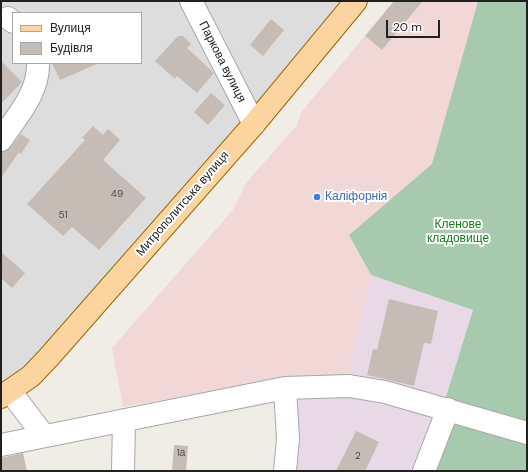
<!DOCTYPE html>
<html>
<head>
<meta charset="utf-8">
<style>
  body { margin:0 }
  #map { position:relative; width:528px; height:472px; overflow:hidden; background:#f0ede6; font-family:"DM Sans",sans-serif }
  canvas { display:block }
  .frame { position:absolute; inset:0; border:2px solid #202020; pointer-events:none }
  .legend { position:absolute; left:12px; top:12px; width:130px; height:52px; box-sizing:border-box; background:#fff; border:1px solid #a6a6a6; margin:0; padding:5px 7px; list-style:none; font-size:12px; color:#202020 }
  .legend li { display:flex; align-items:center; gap:8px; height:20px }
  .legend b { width:20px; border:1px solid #a6a6a6 }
  .scale { position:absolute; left:386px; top:20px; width:54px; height:18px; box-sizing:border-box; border:2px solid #202020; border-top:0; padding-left:5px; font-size:12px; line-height:14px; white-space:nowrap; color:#202020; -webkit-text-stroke:3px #fff; paint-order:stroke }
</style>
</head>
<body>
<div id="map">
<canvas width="528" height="472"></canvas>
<div class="frame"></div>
<ul class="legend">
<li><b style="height:5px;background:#fbd4a0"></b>Вулиця</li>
<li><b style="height:11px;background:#c5bdb5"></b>Будівля</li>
</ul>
<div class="scale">20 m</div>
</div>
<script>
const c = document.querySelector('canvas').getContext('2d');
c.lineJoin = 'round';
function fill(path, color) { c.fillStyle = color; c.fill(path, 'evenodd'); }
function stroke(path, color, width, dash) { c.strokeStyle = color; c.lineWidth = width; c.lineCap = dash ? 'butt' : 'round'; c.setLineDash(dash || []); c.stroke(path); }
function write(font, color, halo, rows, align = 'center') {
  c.font = font + ' "DM Sans",sans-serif'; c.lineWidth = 4; c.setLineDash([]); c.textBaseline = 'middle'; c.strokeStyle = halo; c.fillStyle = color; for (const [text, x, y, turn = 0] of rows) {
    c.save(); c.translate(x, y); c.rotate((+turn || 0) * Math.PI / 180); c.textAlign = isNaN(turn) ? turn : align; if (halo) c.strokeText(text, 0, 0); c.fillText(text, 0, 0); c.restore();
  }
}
const residential = new Path2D(`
  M1,1h340l-96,115 -205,233 -18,19 -21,16zM13,13h128v50h-128z`);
const commercial = new Path2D(`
  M423,1h55l-46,163 -83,71 22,40 -23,100 -58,2 -167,30 -11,-59 121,-138 13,-27 51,-58 5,-14 63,-75 17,14z`);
const industrial = new Path2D(`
  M371,275l102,35 -43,138 -11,23h-127l-2,-94 58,-2z`);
const cemetery = new Path2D(`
  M478,1h49v470h-108l11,-23 43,-138 -102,-35 -22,-40 83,-71z`);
const building = new Path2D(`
  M394,1h29l-41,49 -17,-14z
  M271,19l13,11 -21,26 -13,-11z
  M178,36h5l8,8 -4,4 27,25 -17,20 -20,-17 -2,3 -20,-18z
  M1,61l21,21 -21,22z
  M52,63h47l-39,17z
  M211,93l14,12 -17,20 -14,-13z
  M93,126l10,9 5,-6 12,11 -17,20 43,38 -47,52 -27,-23 -9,9 -36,-32 58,-64 -3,-2z
  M21,134l9,6 -9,14 -2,-2 -18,26v-26l10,-5z
  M1,252l24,21 -13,15 -11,-10z
  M389,299l49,12 -7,33 -7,-1 -10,43 -47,-11 6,-26 4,1z
  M356,431l23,11 -14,29h-29z
  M174,445l14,1 -2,25h-14z
  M23,453l4,18h-26v-13z`);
const minor = new Path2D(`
  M191,1l63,123
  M8,18l5,4
  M1,140c16,-24 38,-47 37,-77
  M285,388l3,51 -3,32
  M10,391l34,45
  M1,445l284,-57 64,-2 36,6 142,41
  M123,471l1,-51
  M424,471l24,-62`);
const major = new Path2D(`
  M1,397l30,-21 18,-19 205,-233 102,-123`);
const markers = [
  [317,197,4,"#3f7fe0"]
];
const numberNames = [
  ["49",117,194],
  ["51",63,215],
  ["1а",181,453],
  ["2",358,456]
];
const streetNames = [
  ["Паркова вулиця",222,62,63],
  ["Митрополитська вулиця",183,204,-49]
];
const shopNames = [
  ["Каліфорнія",325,197]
];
const parkNames = [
  ["Кленове",458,225],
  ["кладовище",458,239]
];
fill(residential, '#dedddd');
fill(commercial, '#f1d7d6');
fill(industrial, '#e9d8e6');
fill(cemetery, '#a7c9ad');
fill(building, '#c5bdb5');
stroke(minor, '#a7a7a7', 24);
stroke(major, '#9a6801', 24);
stroke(minor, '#fff', 22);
stroke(major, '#fbd4a0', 22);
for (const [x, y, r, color] of markers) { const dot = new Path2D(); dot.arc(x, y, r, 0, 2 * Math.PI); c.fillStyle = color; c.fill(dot); stroke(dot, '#fff', 1.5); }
write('10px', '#494745', null, numberNames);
write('12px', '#202020', '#fff', streetNames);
write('12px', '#366cbe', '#fff', shopNames, 'left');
write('12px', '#0c7f16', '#fff', parkNames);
</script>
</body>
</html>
